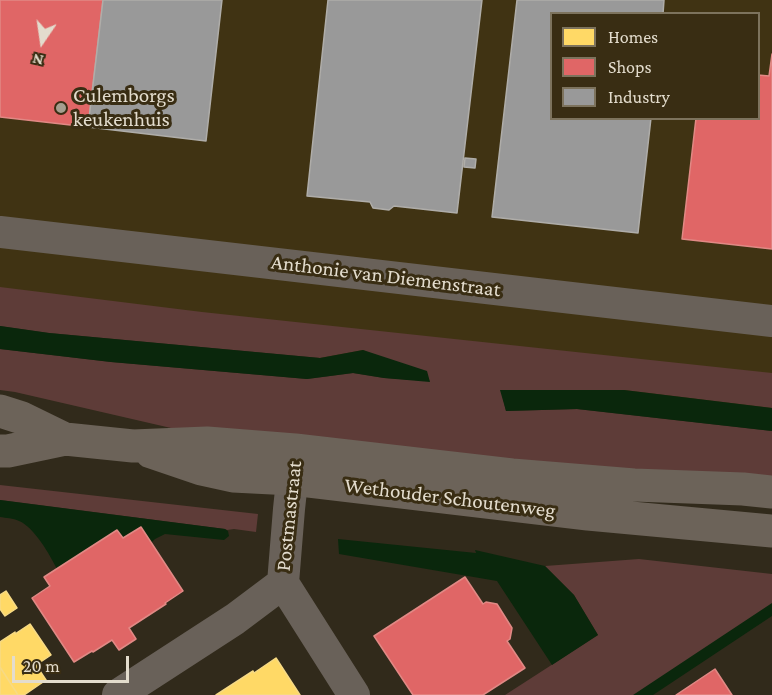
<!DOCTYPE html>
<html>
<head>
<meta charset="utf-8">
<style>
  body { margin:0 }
  #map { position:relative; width:772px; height:695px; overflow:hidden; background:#312a1b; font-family:"Crimson Pro",serif }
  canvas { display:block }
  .legend { position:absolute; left:550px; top:12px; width:210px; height:108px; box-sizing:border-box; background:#392d13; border:2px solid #7d735d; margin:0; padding:8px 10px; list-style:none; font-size:18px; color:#e3dccd }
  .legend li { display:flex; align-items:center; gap:12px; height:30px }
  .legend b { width:30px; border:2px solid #7d735d }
  .north { position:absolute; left:12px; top:12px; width:60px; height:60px; -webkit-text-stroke:4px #392d13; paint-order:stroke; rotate:193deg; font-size:16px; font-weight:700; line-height:24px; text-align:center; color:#e3dccd }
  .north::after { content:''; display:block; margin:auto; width:21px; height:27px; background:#e3dccd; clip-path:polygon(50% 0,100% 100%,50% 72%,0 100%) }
  .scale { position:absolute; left:12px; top:656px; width:117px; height:27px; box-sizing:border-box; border:3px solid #e3dccd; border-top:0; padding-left:8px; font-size:18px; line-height:21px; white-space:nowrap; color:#e3dccd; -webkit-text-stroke:4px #392d13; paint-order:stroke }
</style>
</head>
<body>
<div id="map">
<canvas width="772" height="695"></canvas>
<ul class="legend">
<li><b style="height:16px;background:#ffd966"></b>Homes</li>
<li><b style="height:16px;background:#e06666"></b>Shops</li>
<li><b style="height:16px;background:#999"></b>Industry</li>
</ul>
<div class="north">N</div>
<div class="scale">20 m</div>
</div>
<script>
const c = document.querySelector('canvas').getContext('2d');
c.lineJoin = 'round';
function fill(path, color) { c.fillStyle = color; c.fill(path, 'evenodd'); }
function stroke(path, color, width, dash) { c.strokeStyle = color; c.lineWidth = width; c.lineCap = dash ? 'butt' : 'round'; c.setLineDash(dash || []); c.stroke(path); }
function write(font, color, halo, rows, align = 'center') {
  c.font = font + ' "Crimson Pro",serif'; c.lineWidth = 6; c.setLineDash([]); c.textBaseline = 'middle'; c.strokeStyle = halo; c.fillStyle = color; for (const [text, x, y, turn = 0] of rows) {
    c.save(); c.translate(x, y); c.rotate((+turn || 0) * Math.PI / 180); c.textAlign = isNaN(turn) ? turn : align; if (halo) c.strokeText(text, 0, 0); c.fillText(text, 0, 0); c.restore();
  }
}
const built = new Path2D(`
  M0,0h772v412l-772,-93zM552,14h206v104h-206z`);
const green = new Path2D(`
  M0,287l202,25 570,61v35l-148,-18h-123l5,21 71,-2 195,22v47l-197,-4 -276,-29 -128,-17 -156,-36 -15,-2v-41l111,13 196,17 46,-6 31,5 46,3 -67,-31 -43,8 -271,-25 -49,-7z
  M0,485l258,29 -2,18 -22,-3 -7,1 -2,-1 -225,-29z
  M639,559l133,15v30l-126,91h-141l93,-60 -24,-40 -29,-29z`);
const water = new Path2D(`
  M0,326l49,7 271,25 43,-8 64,21 3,11 -46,-4 -31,-5 -46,6 -196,-17 -111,-13z
  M500,390h124l148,18v23l-195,-22 -71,2z
  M0,500l225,29 3,2 1,5 -5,4 -59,-6 -10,5 -4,4 -10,-16 -18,11 -6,-8 -60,39c-7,-14 -23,-42 -38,-48 -6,-3 -13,-3 -19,-4z
  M338,539l138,14 -1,-3 70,16 29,29 24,40 -46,30 -55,-84 -158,-27z
  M772,603v13l-119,79h-20z`);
const homes = new Path2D(`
  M6,591l11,17 -12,8 -5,-7v-14z
  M30,624l21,31 -15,10 10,15 -22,15h-6l-18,-28v-25l15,-10v2z
  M276,658l24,37h-84l37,-24 1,2z
  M0,667l18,28h-18z`);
const shops = new Path2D(`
  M0,0h103l-15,127 -88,-10z
  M772,54v195l-90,-10 14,-121h62v-43l11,1z
  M141,527l42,64 -18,12 1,1 -37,24 7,11 -17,11 -7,-10 -19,12 -1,-1 -18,11 -42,-64 18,-12 -6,-9 73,-47 6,8z
  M465,577l18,27 3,-2 11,2 15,24 -2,11 -3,2 18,27 -42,27h-70l-39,-59z
  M715,669l17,26h-56z`);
const industry = new Path2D(`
  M103,0h119l-16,141 -118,-14z
  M328,0h154l-25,213 -63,-7 -5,4 -16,-2 -3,-6 -63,-6z
  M517,0h147l-1,14h-111v104h99l-13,115 -146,-16z
  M465,158l11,1 -1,9 -11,-1z`);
const street = new Path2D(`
  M0,232l772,89
  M283,583l71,112
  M118,695l117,-76 48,-36 6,-74 6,-56`);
const secondary = new Path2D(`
  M0,411l22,7 43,21
  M0,451h8l57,-12 68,7 74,-3 88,7 217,25 122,10 109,4 29,3
  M151,452l50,17 32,7 59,3 296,35 184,17`);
const markers = [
  [61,108,6,"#a59e8f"]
];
const poiNames = [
  ["Culemborgs",73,96],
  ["keukenhuis",73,120]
];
const streetNames = [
  ["Anthonie van Diemenstraat",386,276,7],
  ["Wethouder Schoutenweg",450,498,7],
  ["Postmastraat",289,516,-84]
];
fill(built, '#403313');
fill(green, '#5e3c38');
fill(water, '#0a270c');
fill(homes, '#ffd966');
stroke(homes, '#f7da85', 1.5);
fill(shops, '#e06666');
stroke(shops, '#e18985', 1.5);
fill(industry, '#999');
stroke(industry, '#afada9', 1.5);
stroke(street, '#696159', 32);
stroke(secondary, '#6c6359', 33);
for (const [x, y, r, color] of markers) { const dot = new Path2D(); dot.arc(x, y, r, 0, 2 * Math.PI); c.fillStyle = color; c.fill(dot); stroke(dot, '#392d13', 2); }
write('21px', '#e3dccd', '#392d13', poiNames, 'left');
write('21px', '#e3dccd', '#392d13', streetNames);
</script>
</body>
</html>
